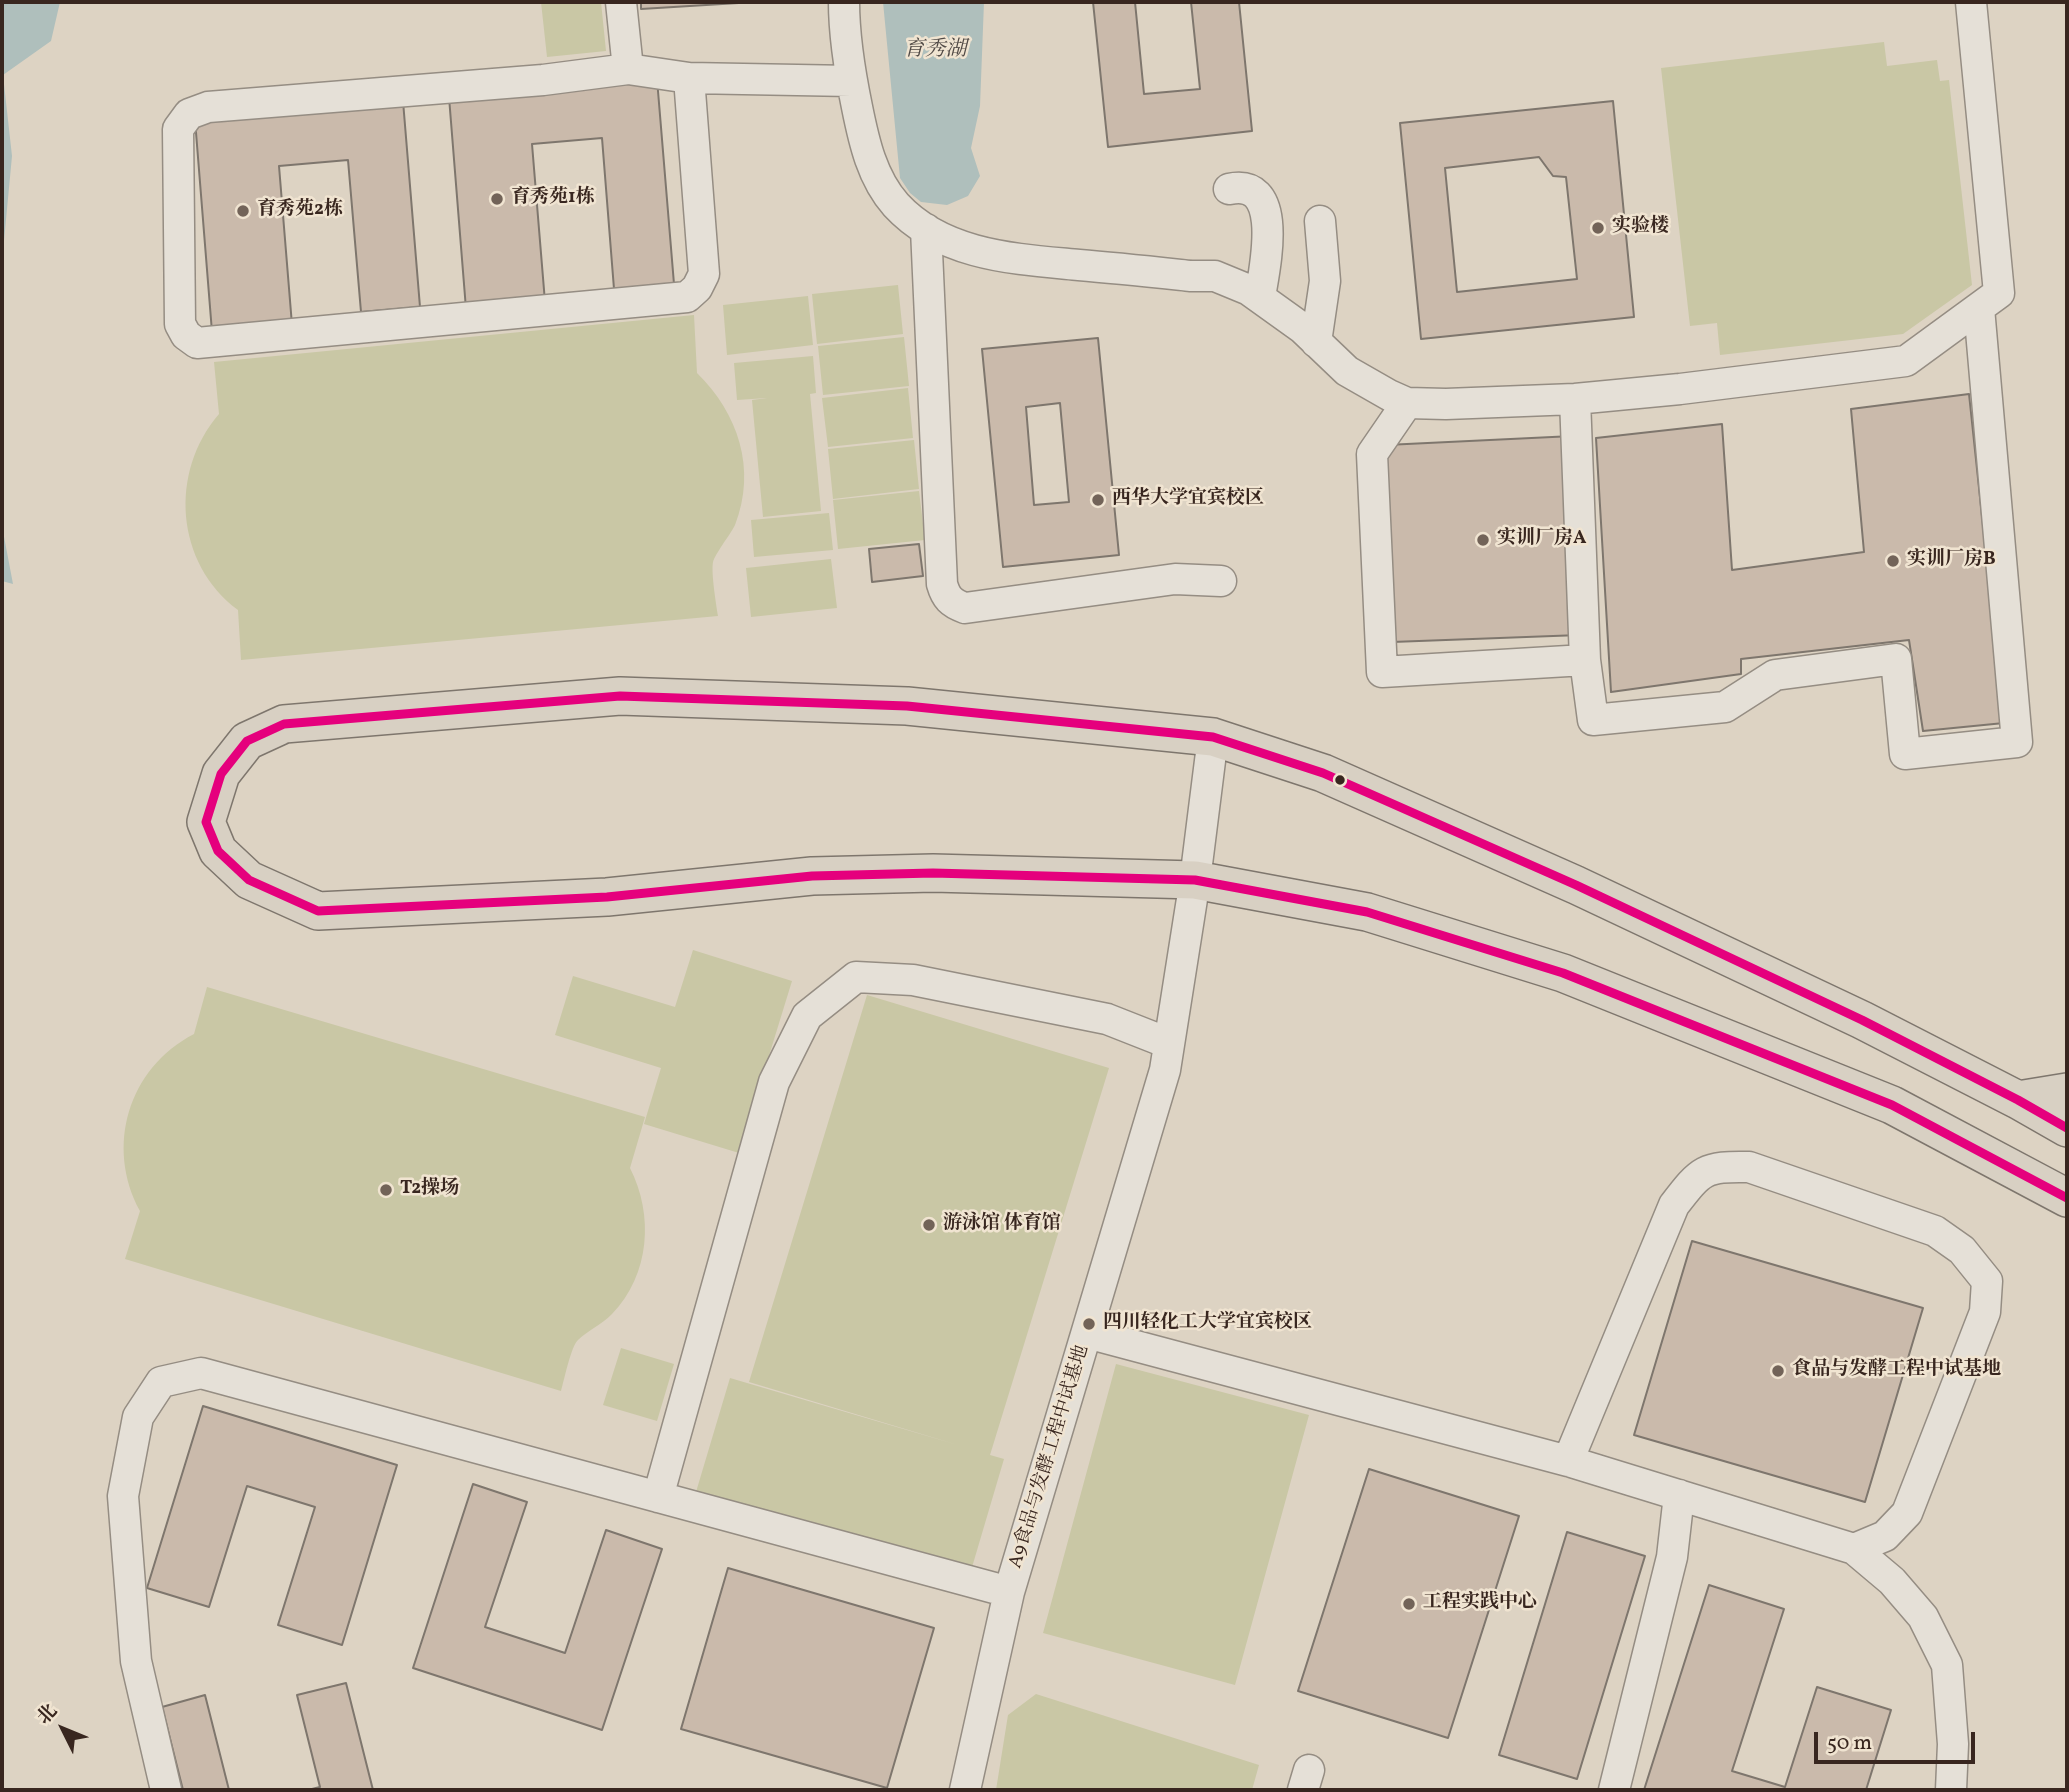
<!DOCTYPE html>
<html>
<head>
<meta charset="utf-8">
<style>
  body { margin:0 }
  #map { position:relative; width:2069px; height:1792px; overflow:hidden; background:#ddd3c3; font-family:Vollkorn,"Noto Serif SC",serif }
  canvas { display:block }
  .frame { position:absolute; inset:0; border:4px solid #38261f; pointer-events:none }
  .north { position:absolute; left:28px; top:1694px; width:70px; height:70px; -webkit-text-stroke:5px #f0e4d1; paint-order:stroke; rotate:313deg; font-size:19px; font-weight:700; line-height:28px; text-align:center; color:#38261f }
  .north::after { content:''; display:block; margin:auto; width:24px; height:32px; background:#38261f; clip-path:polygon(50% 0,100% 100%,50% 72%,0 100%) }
  .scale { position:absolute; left:1814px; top:1732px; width:161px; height:32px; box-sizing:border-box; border:4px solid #38261f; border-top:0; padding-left:9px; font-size:21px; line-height:24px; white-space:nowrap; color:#38261f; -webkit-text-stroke:5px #f0e4d1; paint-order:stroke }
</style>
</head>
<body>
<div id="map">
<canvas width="2069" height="1792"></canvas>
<div class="frame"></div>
<div class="north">北</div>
<div class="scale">50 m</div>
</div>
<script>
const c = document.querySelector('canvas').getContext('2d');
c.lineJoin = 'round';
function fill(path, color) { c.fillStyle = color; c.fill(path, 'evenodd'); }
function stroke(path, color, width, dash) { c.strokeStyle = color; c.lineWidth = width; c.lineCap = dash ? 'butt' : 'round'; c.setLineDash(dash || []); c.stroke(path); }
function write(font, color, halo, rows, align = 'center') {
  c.font = font + ' Vollkorn,"Noto Serif SC",serif'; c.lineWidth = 5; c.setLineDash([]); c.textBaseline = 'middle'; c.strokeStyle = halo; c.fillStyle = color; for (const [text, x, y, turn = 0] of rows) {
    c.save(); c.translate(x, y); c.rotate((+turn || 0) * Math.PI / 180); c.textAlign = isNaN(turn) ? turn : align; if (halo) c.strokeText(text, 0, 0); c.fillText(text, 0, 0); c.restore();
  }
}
const green = new Path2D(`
  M541,2h60l5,49 -59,6z
  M1884,42l3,24 50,-6 3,21 9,-1 23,205 -69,49 -183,21 -3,-32 -27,3 -29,-258z
  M898,285l5,49 -86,10 -5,-50z
  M808,296l5,49 -86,10 -4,-50z
  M694,315l3,58c41,40 60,96 38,152 -5,10 -20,29 -22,37 -2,11 3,41 5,54l-477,44 -3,-50c-63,-47 -69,-138 -19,-196l-5,-52z
  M904,337l5,49 -86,9 -5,-49z
  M813,356l3,37 -6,1 11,117 -58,6 -11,-117 15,-2 -30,2 -3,-37z
  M908,388l5,50 -85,9 -6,-49z
  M914,440l5,49 -86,10 -5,-50z
  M919,491l6,49 -87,9 -5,-49z
  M829,513l4,37 -79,7 -3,-37z
  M831,559l6,49 -86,9 -5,-49z
  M693,950l99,31 -53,172 -95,-29 17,-56 -106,-33 18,-59 102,31z
  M207,987l438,130 -15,51c24,47 20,107 -18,146 -11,11 -25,17 -34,26 -7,6 -14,41 -17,51l-436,-132 15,-48c-35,-64 -12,-143 54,-177z
  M867,995l242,73 -119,387 14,4 -34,115 -274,-82 34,-114 228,67 -209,-63z
  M621,1348l53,16 -17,57 -54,-16z
  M1116,1364l193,51 -74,270 -192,-52z
  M1036,1694l223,71 -7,25h-256l12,-75z`);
const water = new Path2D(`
  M2,2h58l-9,39 -48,34 9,81 -10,106z
  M883,2h101l-4,104 -9,42 9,28 -12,20 -21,9 -26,-3 -11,-9 -10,-15z
  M2,526l11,58 -11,-3z`);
const building = new Path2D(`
  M641,2h114l-114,7z
  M1093,2h42l9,92 56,-5 -9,-87h48l13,129 -144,16z
  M657,79l17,205 -60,5 -12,-151 -70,6 13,158 -79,7 -17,-212z
  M403,101l17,206 -59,5 -13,-152 -69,6 13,159 -80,7 -17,-212z
  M1613,101l21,216 -213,22 -21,-216zM1539,157l14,19 13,1 11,102 -120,13 -12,-124z
  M1098,338l21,217 -116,12 -21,-218zM1060,403l9,99 -35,3 -8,-98z
  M1969,394l35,329 -81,8 -14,-91 -168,19v15l-130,18 -15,-254 126,-14 10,146 132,-18 -13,-143z
  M1573,436l7,199 -188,7 -6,-197z
  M919,544l4,32 -51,6 -3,-33z
  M1692,1241l231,67 -58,194 -231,-67z
  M203,1406l194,59 -55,180 -64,-20 37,-118 -68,-21 -38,121 -62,-19z
  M1369,1469l150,47 -71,222 -150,-47z
  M473,1484l54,18 -42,125 80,26 41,-123 56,19 -60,181 -189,-62z
  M1567,1532l78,24 -68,223 -78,-24z
  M728,1568l206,60 -47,160 -206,-59z
  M1709,1585l75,24 -52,162 53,16 32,-100 74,23 -25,80h-222z
  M346,1683l27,107h-65l12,-3 -23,-92z
  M205,1695l24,95h-46l-21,-83z`);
const minor = new Path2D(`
  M621,2l7,67 -85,11 -335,27 -19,7 -11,15 2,195 6,11 11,8 490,-46 10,-9 7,-14 -15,-196
  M844,2c0,35 6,71 13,105 7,35 15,71 39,98 47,51 119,54 183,60 37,3 74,7 112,11h24l34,14 53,38 45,43 42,24 18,8 39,1 129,-5 105,-10 226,-28 93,-68 -28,-291
  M628,69l61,9 162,3
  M1229,189c56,-12 36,77 31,108
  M926,229l16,355c4,14 9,19 23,24l210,-29 46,2
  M1316,342l9,-61 -5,-60
  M1575,399l10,261
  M1407,403l-35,51 10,218 203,-12 8,60 132,-13 50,-32 121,-16 9,95 112,-12 -38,-434
  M1087,1333l481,128 286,88 38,32 31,36 24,48 6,79 -2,46
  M1568,1461l106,-256c27,-35 30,-39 75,-38l186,64 27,19 25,31 -2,31 -78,201 -22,23 -31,13
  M658,1497l116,-415 33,-66 49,-39 57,3 194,39 61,24
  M166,1790l-30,-129 -13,-165 15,-79 23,-35 40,-9 808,219
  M965,1790l44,-198 156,-522 30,-190 18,-143
  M1303,1790l6,-20
  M1614,1790l58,-233 7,-62`);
const major = new Path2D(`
  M2018,1100l49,-8
  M2067,1128l-49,-28 -156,-80 -286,-135 -253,-112 -110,-36 -306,-31 -287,-10 -336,28 -37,17 -26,33 -15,48 12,29 31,29 69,31 289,-14 205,-21 121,-3 262,7 172,32 196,61 329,132 175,93`);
const bus1 = new Path2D(`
  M2067,1128l-49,-28 -156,-80 -286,-135 -253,-112 -110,-36 -306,-31 -287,-10 -336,28 -37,17 -26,33 -15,48 12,29 31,29 69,31 289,-14 205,-21 121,-3 262,7 172,32 196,61 329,132 175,93`);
const markers = [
  [497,199,7,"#726358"],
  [243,211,7,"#726358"],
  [1598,228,7,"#726358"],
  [1098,500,7,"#726358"],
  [1483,540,7,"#726358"],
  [1893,561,7,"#726358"],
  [1340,780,6,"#38261f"],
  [386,1190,7,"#726358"],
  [929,1225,7,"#726358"],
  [1089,1324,7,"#726358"],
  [1778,1371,7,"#726358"],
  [1409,1604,7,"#726358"]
];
const poiNames = [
  ["育秀苑1栋",511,199],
  ["育秀苑2栋",257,211],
  ["实验楼",1612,228],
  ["西华大学宜宾校区",1112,500],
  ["实训厂房A",1497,540],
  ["实训厂房B",1907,561],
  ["T2操场",400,1190],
  ["游泳馆 体育馆",943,1225],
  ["四川轻化工大学宜宾校区",1103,1324],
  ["食品与发酵工程中试基地",1792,1371],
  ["工程实践中心",1423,1604]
];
const streetNames = [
  ["A9食品与发酵工程中试基地",1050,1457,-73]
];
const waterNames = [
  ["育秀湖",935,51]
];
fill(green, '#c9c7a5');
fill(water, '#afbfbc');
fill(building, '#cabaab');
stroke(building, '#7e766d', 2);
stroke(minor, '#958d83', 33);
stroke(major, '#7e766d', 40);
stroke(minor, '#e5e0d7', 30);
stroke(major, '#d8d0c3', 37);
stroke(bus1, '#e5007d', 9);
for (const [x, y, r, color] of markers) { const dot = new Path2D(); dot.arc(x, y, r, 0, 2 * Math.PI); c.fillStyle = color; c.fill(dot); stroke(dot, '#f0e4d1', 2.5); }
write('bold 19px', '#38261f', '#f0e4d1', poiNames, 'left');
write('19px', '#38261f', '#f0e4d1', streetNames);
write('italic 21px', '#514a46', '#f0e4d1', waterNames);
</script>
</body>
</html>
